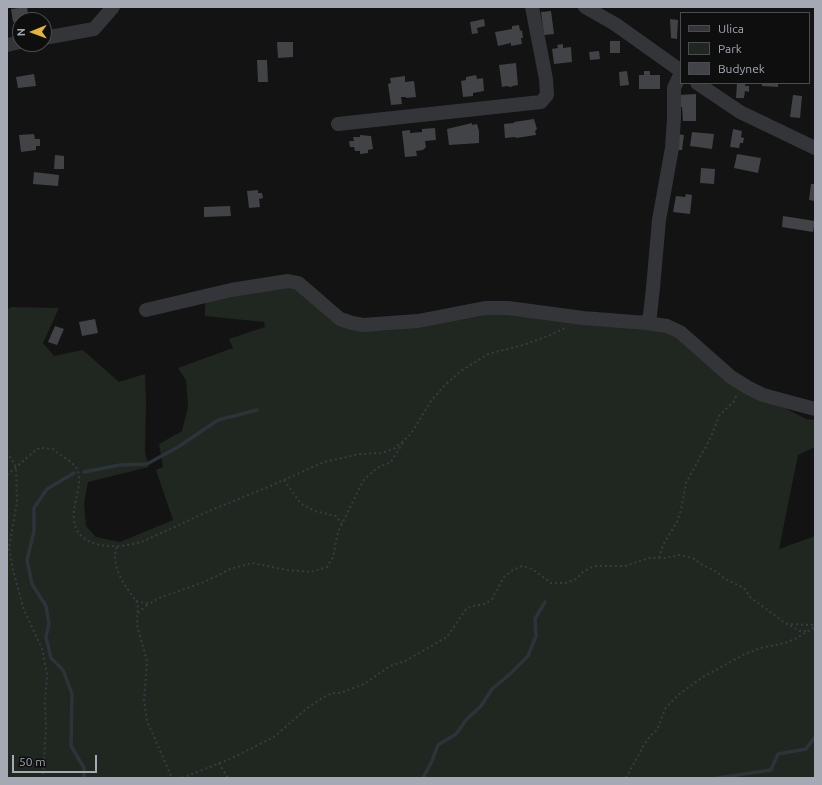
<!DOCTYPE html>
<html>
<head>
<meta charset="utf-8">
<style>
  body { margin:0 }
  #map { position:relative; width:822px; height:785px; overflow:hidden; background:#131314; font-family:Ubuntu,sans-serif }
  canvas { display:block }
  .frame { position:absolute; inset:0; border:8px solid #a5a9b4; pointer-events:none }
  .legend { position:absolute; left:680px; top:12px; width:130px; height:72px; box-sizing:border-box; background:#0e0e0f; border:1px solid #4a4c51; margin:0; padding:5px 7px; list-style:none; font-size:12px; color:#a5a9b4 }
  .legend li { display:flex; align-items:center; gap:8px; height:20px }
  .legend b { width:20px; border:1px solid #4a4c51 }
  .north { position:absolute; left:12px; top:12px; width:40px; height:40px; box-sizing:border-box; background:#0e0e0f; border:1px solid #4a4c51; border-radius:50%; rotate:269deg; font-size:11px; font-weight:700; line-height:16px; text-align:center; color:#a5a9b4 }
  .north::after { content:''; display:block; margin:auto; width:14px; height:18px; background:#e5b43a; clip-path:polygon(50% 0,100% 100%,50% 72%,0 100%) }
  .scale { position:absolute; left:12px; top:755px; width:85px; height:18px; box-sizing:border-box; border:2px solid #a5a9b4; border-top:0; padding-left:5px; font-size:12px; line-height:14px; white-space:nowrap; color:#a5a9b4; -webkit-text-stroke:3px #0e0e0f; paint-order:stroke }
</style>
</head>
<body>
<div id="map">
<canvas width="822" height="785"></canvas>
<div class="frame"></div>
<ul class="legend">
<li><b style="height:5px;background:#343539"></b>Ulica</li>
<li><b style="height:11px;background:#1f2720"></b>Park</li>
<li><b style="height:11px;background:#424347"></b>Budynek</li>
</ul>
<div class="north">N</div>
<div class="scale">50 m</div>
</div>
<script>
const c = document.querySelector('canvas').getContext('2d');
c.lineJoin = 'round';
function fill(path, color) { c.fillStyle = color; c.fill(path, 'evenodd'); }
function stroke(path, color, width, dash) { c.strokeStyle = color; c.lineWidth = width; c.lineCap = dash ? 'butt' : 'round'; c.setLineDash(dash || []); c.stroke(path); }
const green = new Path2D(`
  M293,285l37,35 25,11 40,-1 95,-18 178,18 62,50 76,39 9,1v27l-17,8 -19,94 36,-13v242h-808v-468l4,-3 48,1 -16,35 11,13 29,-6 36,32 26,-8 1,28 -1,51 4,14 -61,15 -4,21 2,23 10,11 24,5 53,-22 -17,-50 7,-3 -4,-23 23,-13 6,-24 -2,-27 -8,-12 55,-20 -4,-9 36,-12 -1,-5 -59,-6v-15z`);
const stream = new Path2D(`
  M84,472l36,-7 27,-1 31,-17 40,-27 39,-10
  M74,473l-27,16 -13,19v23l-7,29 5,24 14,22 3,18 -3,13 5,21 12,12 9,24 -1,52 13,22v10
  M423,778l9,-17 6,-16 18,-11 10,-14 15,-14 11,-17 18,-15 18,-18 8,-20 -1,-17 10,-17
  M717,778l54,-8 7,-16 28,-5 9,-12`);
const building = new Path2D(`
  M27,7l2,13 -16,2 -2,-13z
  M551,11l3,23 -10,1 -3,-23z
  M484,19l1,7 -8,2 1,5 -6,1 -2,-12z
  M670,19l8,1 -1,19 -6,-1z
  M519,25l1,6 2,-1 1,8h-2l1,6 -11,2v-3l-13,3 -3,-14 17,-3v-3z
  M610,41h10v12h-10z
  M277,42h16v15l-15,1z
  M563,44v4l8,-1 1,15 -18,2 -2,-15 6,-1 -1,-3z
  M599,51l1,8 -10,1 -1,-8z
  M257,60h10l1,22h-10z
  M516,63l2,22 -5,1 -2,1 -4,-1 -5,1 -3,-22z
  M627,71l2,14 -9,1 -1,-14z
  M644,71h6v4h10v14h-21v-14h5z
  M34,74l2,12 -18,2 -2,-11z
  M476,75l1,4 6,-1 1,13 -11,2v3l-10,1 -2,-16 5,-1v-3z
  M405,76v6l9,-1 2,16 -10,1v-1h-5l1,7 -11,1 -3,-21 3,-1 -1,-5z
  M737,83h9l-1,3h4v6l-4,-1 -1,7h-8z
  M762,83h16v4l-16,-1z
  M696,94v27h-13l-1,-14h-2l-1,-12z
  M793,95l9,1 -2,22 -10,-1z
  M534,119l3,10 -2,2 1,4 -20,3 -1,-1 -10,1 -1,-14 10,-1v-1z
  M472,123v2l5,-1 2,7v12l-30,2 -2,-16z
  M435,128l1,12 -11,1 1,6 -3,3 -7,1 1,5 -12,1 -3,-26 8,-1v3l12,-1v-3z
  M733,129l9,2 -1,6 3,1 -1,5h-3l-1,5 -9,-1z
  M692,132l22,2 -2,15 -22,-3z
  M34,134l1,5h5v7h-4v4l-15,2 -2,-17z
  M678,134l6,1 -2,15h-6z
  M360,135l11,1 2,13 -5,1v3l-8,1v-3h-5l-1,-4h-4l-1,-6h5l-1,-4h7z
  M737,154l24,4 -3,15 -24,-5z
  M55,155l9,1v13h-10z
  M701,168l14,1 -1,15 -14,-1z
  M34,172l25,3 -1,11 -25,-2z
  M811,184h4v17l-6,-1z
  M258,190v3h4l1,5 -4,1 1,8 -11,1 -2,-17z
  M686,194l6,1 -2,19 -17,-2 3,-16 9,1z
  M230,206l1,10 -27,1v-10z
  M783,216l32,5 -2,11 -31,-5z
  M95,319l3,14 -16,3 -3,-14z
  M55,326l9,3 -7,16 -9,-3z`);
const path = new Path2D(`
  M7,452l9,15 1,35 -8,46 4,22 11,40 18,39 5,25 -2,30 1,23 -3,51
  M7,475l30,-26 5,-1 11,1c8,8 21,12 25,22 4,12 -3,27 -4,40 -4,40 44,39 70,30l65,-30 59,-24 56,-25 36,-8 22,-1 13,-5 16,-14 20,-33 13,-15 17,-15 27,-17 35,-9 25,-9 17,-8
  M284,480l17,24 14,7 21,5 6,8
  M117,547c-8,18 9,40 19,54l13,3 10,-6 45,-16 15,-7 11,-6 22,-6 35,7 24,2 16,-5 6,-10 5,-25 25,-51 14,-13 14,-6 13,-21
  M659,558l4,-13 14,-23 4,-12 5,-27 25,-46 8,-21 15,-15 3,-7
  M136,601l2,3 -1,21 10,36 -3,39 3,21 25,57
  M138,613l10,-9
  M786,624l29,1
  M219,763l9,15
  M182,778l48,-19 44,-22 32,-28 16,-11 10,-5h8l24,-9 26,-18 15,-5 42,-24 19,-28 7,-3 12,-2 7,-5 12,-22 9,-7 9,-4 10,3 19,14h15l10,-4 7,-7 11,-6h31l24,-8h15l16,-3 15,4 4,4 18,9 8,7 19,9 6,9 35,26 15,8h7
  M626,778l18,-33 6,-9 7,-6 8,-21 13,-14 25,-18 42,-23 16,-6 24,-5 10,-4 20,-12`);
const minor = new Path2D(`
  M585,7l30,17 66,47
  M44,38l50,-9 19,-22
  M7,45l13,-3
  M697,83l43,29 75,36
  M338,124l203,-22 6,-7 -1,-16 -14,-72
  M146,310l85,-20 57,-9 10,2 6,5 36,31 12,4 11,2 55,-4 67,-13h23l75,10 64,5 3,-8 3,-27 6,-68 13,-72 2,-30v-30l7,-15
  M647,323l20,3 13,6 51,45 16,10 16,8 52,14`);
fill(green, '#1f2720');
stroke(stream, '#2c3339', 3.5);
fill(building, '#424347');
stroke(path, '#3a3b40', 2, [2, 3]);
stroke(minor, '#343539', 14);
</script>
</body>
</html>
